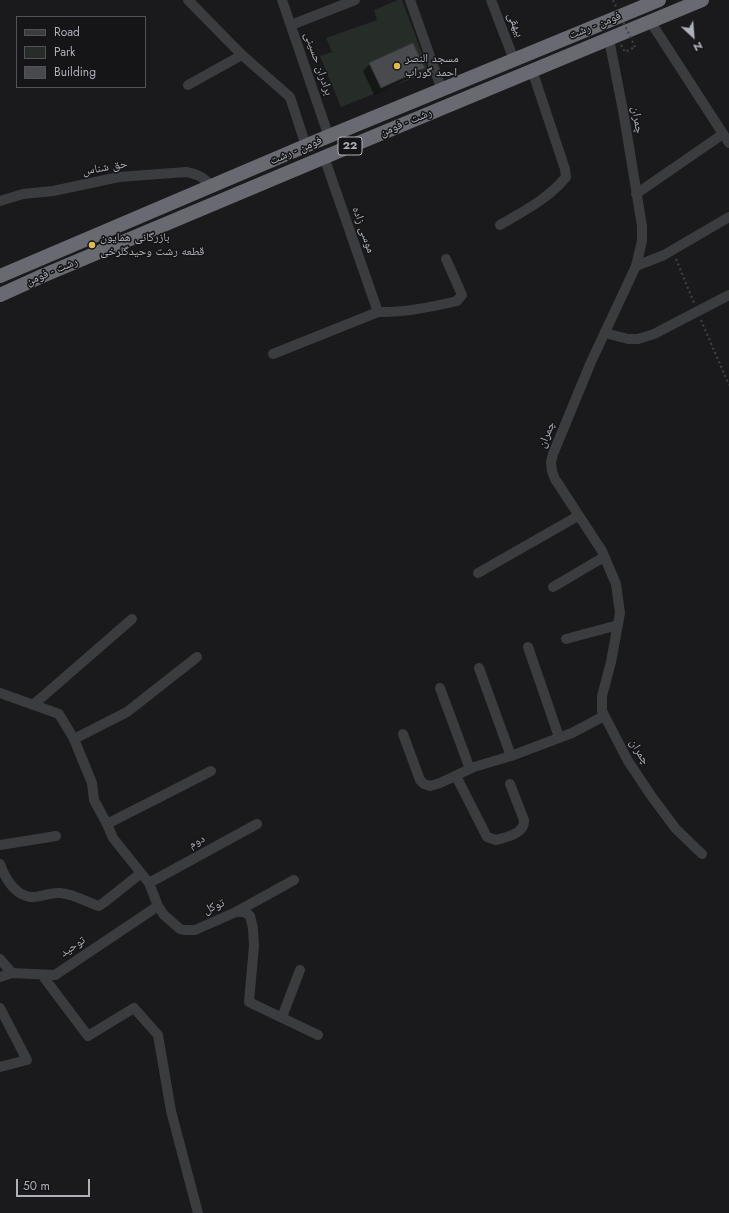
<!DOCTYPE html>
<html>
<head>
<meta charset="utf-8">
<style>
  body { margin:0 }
  #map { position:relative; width:729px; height:1213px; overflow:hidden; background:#1a1a1c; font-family:Jost,sans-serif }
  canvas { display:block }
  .legend { position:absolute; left:16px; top:16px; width:130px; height:72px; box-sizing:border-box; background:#151517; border:1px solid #525358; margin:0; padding:5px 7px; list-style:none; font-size:12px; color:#aeb0ba }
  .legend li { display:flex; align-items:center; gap:8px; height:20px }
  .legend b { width:20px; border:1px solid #525358 }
  .north { position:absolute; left:673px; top:16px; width:40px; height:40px; -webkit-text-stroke:3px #151517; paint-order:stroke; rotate:154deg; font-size:11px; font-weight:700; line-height:16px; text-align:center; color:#aeb0ba }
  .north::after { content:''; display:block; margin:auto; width:14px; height:18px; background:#aeb0ba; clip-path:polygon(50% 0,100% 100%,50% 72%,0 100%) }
  .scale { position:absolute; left:16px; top:1179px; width:74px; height:18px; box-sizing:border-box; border:2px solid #aeb0ba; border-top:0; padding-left:5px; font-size:12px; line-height:14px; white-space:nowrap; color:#aeb0ba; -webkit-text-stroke:3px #151517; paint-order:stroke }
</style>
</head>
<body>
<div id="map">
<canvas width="729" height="1213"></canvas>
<ul class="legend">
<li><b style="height:5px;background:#3b3c40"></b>Road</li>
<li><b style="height:11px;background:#262d28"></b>Park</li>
<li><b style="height:11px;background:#494a4e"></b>Building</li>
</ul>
<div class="north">N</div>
<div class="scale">50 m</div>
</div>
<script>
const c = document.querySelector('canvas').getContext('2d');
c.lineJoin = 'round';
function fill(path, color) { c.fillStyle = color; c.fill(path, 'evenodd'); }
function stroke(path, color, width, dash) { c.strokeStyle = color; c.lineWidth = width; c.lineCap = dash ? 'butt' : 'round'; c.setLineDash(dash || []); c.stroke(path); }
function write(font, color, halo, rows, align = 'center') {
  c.font = font + ' Jost,"Noto Naskh Arabic",sans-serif'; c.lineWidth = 3; c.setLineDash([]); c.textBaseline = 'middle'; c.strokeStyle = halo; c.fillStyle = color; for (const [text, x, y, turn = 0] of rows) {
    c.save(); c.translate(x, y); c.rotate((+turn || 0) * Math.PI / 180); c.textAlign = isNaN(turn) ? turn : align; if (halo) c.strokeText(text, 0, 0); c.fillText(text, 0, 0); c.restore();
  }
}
const green = new Path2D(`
  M398,0h4l27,72 -88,35 -21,-51 12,-4 -6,-14 51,-18 -3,-10z`);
const shadow = new Path2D(`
  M370,64l53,4 -7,7 -42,20 -11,-24z`);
const building = new Path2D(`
  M413,43l12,25 -44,20 -12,-25z`);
const path = new Path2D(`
  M621,45l4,7 10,-5
  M676,259l18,44
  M701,320l28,65`);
const minor = new Path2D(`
  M188,0l54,55 48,42 16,49
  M282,0l47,137
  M410,0l32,90
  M491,0l23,60
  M650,21l79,122
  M291,25l64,-25
  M609,39l15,77 18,110v15l-6,25 -45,96 -38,92 -2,8 1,9 3,8 47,72 14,33 4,29 -9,49 -9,34v15l26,50 24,36 24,32 26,25
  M188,85l54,-30
  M324,157l54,155
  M636,194l87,-60
  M0,201l23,-7 30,-3 66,-14 67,-5c11,2 18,5 25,14
  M500,225c24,-14 48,-26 66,-48l-1,-8 -33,-99
  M636,266l28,-11 65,-38
  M605,333l23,6h10l16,-5 75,-39
  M273,354l105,-42c26,1 54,-5 79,-11l5,-6 -16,-36
  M478,573l100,-57
  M553,587l51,-30
  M566,639l52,-14
  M528,647l31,90
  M479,668l32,88
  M440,688l30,81
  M0,693l59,21 15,25 18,44 2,17 13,24
  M33,705l99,-86
  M403,734l17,46 4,4 6,2 10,-3 34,-16 37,-11 61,-23 32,-17
  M74,739l53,-27 70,-55
  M211,771l-104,53 6,14 36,45 9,23 6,9 16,14 4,1h11l41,-18h9l5,4 3,12 1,18 -5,56 69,33
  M456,776l31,61 9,3c10,-3 29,-6 28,-20l-14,-36
  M0,845l56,-9
  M0,864c5,14 13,30 30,33 9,1 20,-5 30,-4 14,1 26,9 39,13l7,-5 35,-28
  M149,883l108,-59
  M236,912l58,-32
  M0,959l12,14 43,2 103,-69
  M42,975l46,61 46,-28 24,27 13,76 27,102
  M0,977l12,-4
  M0,1008l27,52 -27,7
  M282,1017l18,-47`);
const highway = new Path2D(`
  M0,276l317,-135 342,-141
  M0,295l42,-19 309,-130 351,-146`);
const pathBridge = new Path2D(`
  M613,0l22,47`);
const markers = [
  [397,66,4,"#dfbb4f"],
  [92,245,4,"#dfbb4f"]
];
const shields = [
  [350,146,24]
];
const shieldNames = [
  ["22",350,146]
];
const streetNames = [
  ["بیهقی",515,25,68],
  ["فومن - رشت",595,26,-22],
  ["برادران حسینی",318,64,71],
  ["چمران",637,120,81],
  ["رشت - فومن",406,123,-23],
  ["فومن - رشت",296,151,-23],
  ["حق شناس",105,168,-10],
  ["موسی زاده",363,230,71],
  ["رشت - فومن",52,272,-23],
  ["چمران",547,435,-68],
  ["چمران",639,752,59],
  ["دوم",197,842,-28],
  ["توکل",214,907,-24],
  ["توحید",73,947,-34]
];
const poiNames = [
  ["مسجد النصر",405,59],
  ["احمد گوراب",405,73],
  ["بازرگانی همایون",100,238],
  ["قطعه رشت وحیدگلرخی",100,252]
];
fill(green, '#262d28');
fill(shadow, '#0007');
fill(building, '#494a4e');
stroke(building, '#343437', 1);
stroke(path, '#414347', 2, [2, 3]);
stroke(minor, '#3b3c40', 10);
stroke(highway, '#686971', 14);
stroke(pathBridge, '#414347', 2, [2, 3]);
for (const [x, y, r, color] of markers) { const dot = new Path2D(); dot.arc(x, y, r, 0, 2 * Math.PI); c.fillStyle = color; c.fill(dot); stroke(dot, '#151517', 1.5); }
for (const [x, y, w] of shields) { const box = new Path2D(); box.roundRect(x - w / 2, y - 9, w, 18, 3); c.fillStyle = '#151517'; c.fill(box); stroke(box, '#aeb0ba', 1); }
write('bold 11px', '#aeb0ba', null, shieldNames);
write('12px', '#aeb0ba', '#151517', streetNames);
write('12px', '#aeb0ba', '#151517', poiNames, 'left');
</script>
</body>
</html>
